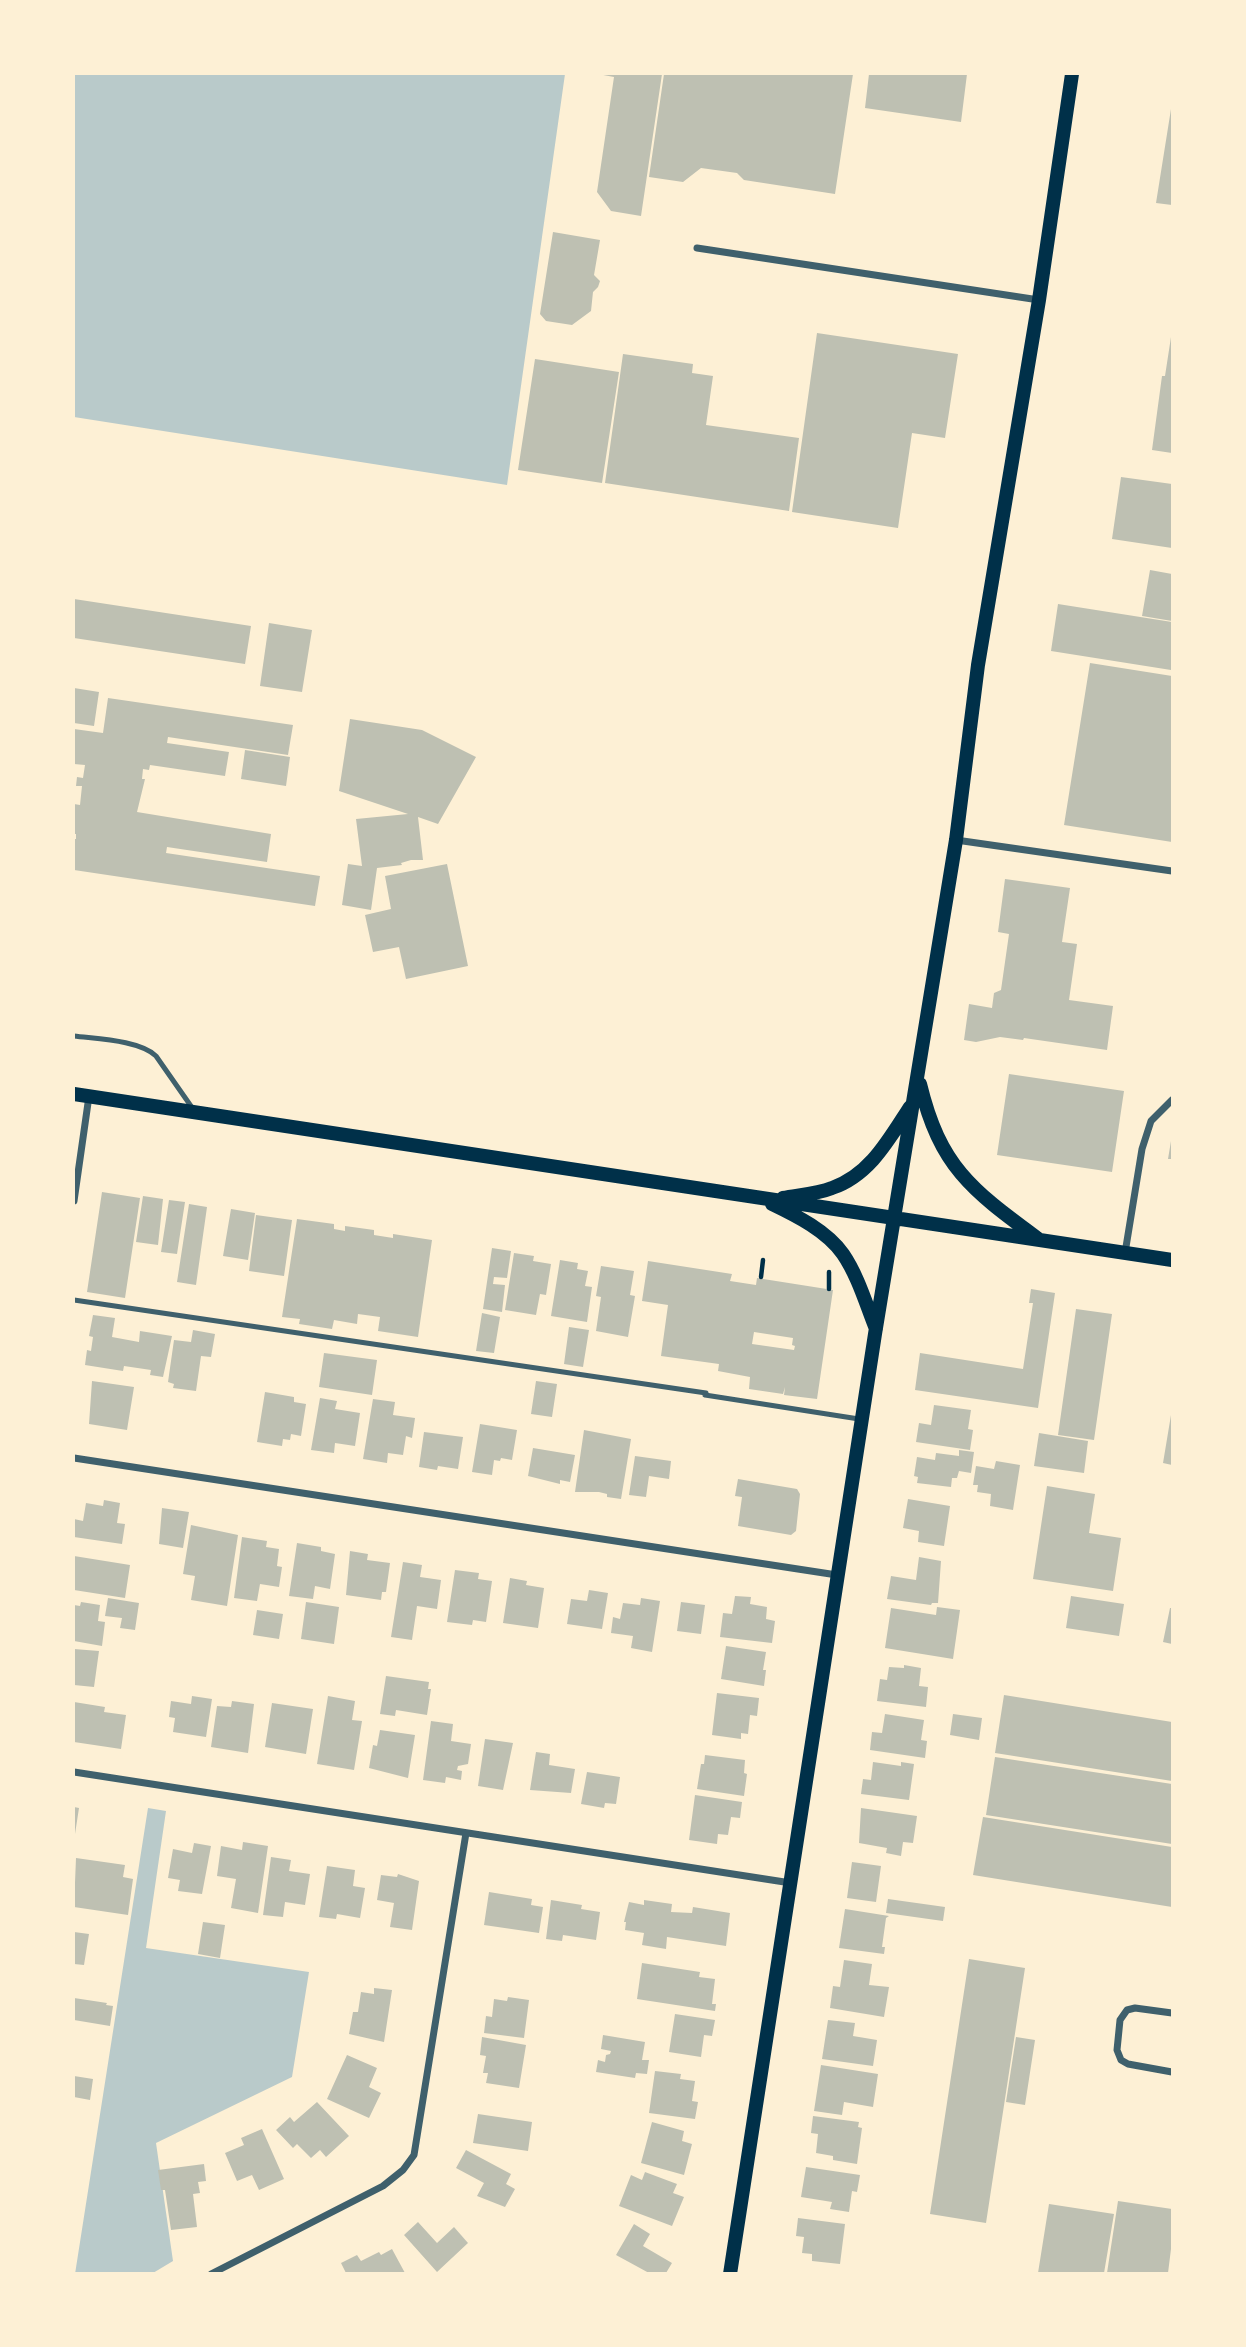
<!DOCTYPE html>
<html>
<head>
<meta charset="utf-8">
<style>
  body { margin:0 }
  #map { position:relative; width:1246px; height:2347px; overflow:hidden; background:#fdf0d5; font-family:Overpass,sans-serif }
  canvas { display:block }
  .frame { position:absolute; inset:0; border:75px solid #fdf0d5; pointer-events:none }
</style>
</head>
<body>
<div id="map">
<canvas width="1246" height="2347"></canvas>
<div class="frame"></div>
</div>
<script>
const c = document.querySelector('canvas').getContext('2d');
c.lineJoin = 'round';
function fill(path, color) { c.fillStyle = color; c.fill(path, 'evenodd'); }
function stroke(path, color, width, dash) { c.strokeStyle = color; c.lineWidth = width; c.lineCap = dash ? 'butt' : 'round'; c.setLineDash(dash || []); c.stroke(path); }
const green = new Path2D(`
  M74,74h491l-58,411 -433,-68z
  M148,1808l18,3 -20,137 163,24 -17,105 -136,66 17,118 -20,12 -78,1z`);
const building = new Path2D(`
  M598,74h64l-21,142 -30,-5 -14,-19 17,-115z
  M664,74h189l-18,120 -91,-14 -7,-7 -36,-5 -18,14 -34,-5z
  M869,74h98l-6,48 -96,-14z
  M1171,109h1v96l-16,-2z
  M553,232l47,8 -6,35 6,6 -2,6 -5,5 -2,19 -19,14 -26,-4 -6,-7z
  M817,333l141,21 -13,84 -33,-5 -14,95 -106,-16z
  M1171,337h1v116l-20,-3 10,-74h3z
  M623,354l70,10 -1,9 21,3 -7,49 93,13 -10,73 -184,-28z
  M535,359l84,13 -17,111 -84,-13z
  M1121,477l51,7v64l-60,-9z
  M1150,570l22,4v47l-30,-5z
  M74,599l177,27 -6,38 -171,-26z
  M1058,604l114,18 -1,48 -120,-19z
  M269,623l43,7 -10,62 -42,-6z
  M1090,663l82,13v166l-108,-17z
  M74,688l25,4 -5,34 -20,-3z
  M108,698l185,27 -5,30 -120,-18 -1,6 62,9 -4,24 -75,-11 -1,5 -6,-1 -1,10h3l-8,33 134,22 -4,28 -100,-15 -1,6 154,23 -5,30 -241,-36v-31h2v-5h-2v-30l6,1 2,-19h-6l1,-9 6,1 2,-13 -11,-1v-35l29,4z
  M350,719l72,11 54,27 -38,67 -20,-7 5,43h-12l-10,3 1,2 -25,3 -6,42 -29,-5 6,-41 14,2 -6,-47 52,-5 -69,-23z
  M245,750l45,7 -4,29 -45,-7z
  M447,864l21,102 -62,13 -7,-32 -26,5 -8,-37 26,-6 -6,-33z
  M1005,879l65,9 -8,54 15,2 -8,56 44,6 -6,44 -83,-12 -1,2 -23,-3 -24,5 -12,-2 5,-36 23,4 2,-15 7,-3 8,-56 -11,-2z
  M1009,1074l115,17 -12,81 -115,-17z
  M1171,1141h1v18h-4z
  M102,1192l38,6 -15,100 -38,-6z
  M143,1196l20,3 -5,46 -22,-3z
  M169,1200l16,2 -8,52 -16,-2z
  M189,1204l18,3 -11,78 -19,-3z
  M231,1209l24,4 -7,47 -25,-4z
  M256,1215l36,5 -8,56 -35,-5z
  M297,1219l37,5v5l11,2v-5l29,4v5l19,3v-4l39,6 -14,97 -40,-6 2,-14 -22,-3 -1,10 -23,-4 -2,9 -33,-5 1,-5 -18,-2z
  M492,1248l19,3 -4,27 -13,-1 -1,7 12,1 -3,27 -19,-3z
  M514,1253l20,3 -1,5 18,3 -5,31 -6,-1 -4,21 -31,-5z
  M560,1260l18,3 -1,6 11,2 -3,15 7,1 -5,35 -36,-6z
  M648,1261l84,13 -2,7 26,4 1,-7 76,12 -16,109 -33,-4 1,-8 -2,7 -34,-5 1,-12 -32,-6 1,-7 -58,-8 7,-51 -26,-4zM754,1332l39,6 -1,7 3,1 -1,4 -42,-6z
  M601,1266l33,5 -4,24 5,1 -7,41 -32,-6 5,-34 -5,-1z
  M1031,1289l24,4 -17,115 -123,-18 5,-37 103,16 10,-66h-4z
  M1076,1309l36,5 -18,126 -36,-5z
  M482,1313l18,4 -6,36 -18,-2z
  M93,1315l22,3 -3,19 27,5 1,-11 32,5 -9,41 -13,-2 1,-5 -27,-4 -1,5 -38,-6 2,-15 4,1 2,-14 -4,-1z
  M569,1327l20,3 -6,37 -19,-3z
  M193,1330l22,4 -4,23 -10,-1 -5,35 -23,-3 1,-4 -6,-2 6,-42 17,2z
  M324,1353l53,7 -5,35 -53,-8z
  M92,1381l42,6 -7,43 -38,-6z
  M536,1381l21,3 -5,33 -21,-3z
  M265,1392l29,5v5l12,2 -5,32 -10,-2 -1,6 -7,-1 -1,7 -25,-4z
  M320,1398l17,3 -2,8 25,4 -5,33 -20,-3 -1,10 -23,-3z
  M373,1399l22,3 -2,13 22,3 -3,20 -6,-2 -3,19 -15,-2 -1,10 -24,-4z
  M934,1405l37,5 -3,19 5,1 -3,20 -54,-8 3,-19 12,2z
  M1171,1415h1v50l-9,-2z
  M480,1424l37,6 -5,30 -11,-2 -1,3 -6,-1 -2,15 -20,-3z
  M584,1430l47,9 -10,60 -14,-2v-3l-8,-2h-24z
  M424,1432l39,5 -5,32 -20,-3 -1,4 -18,-3z
  M1039,1433l49,8 -4,32 -50,-7z
  M533,1448l42,7 -5,27 -10,-2v4l-32,-8z
  M959,1450l15,2 -3,21 -12,-2 -2,7h-5l-1,9 -34,-4 1,-6 -4,-1 3,-19 18,3 1,-7 23,3z
  M635,1456l36,5 -2,18 -20,-3 -3,21 -17,-2z
  M996,1461l24,4 -7,45 -23,-4 1,-12 -14,-2 1,-7h-5l3,-19 18,3z
  M738,1479l59,10 3,5 -4,37 -5,4 -53,-9 4,-29 -7,-1z
  M1047,1486l48,8 -6,39 32,5 -8,53 -80,-12z
  M908,1499l42,7 -6,40 -26,-4 1,-11 -16,-3z
  M104,1500l16,3 -3,20 8,1 -3,20 -48,-7v-18l9,2 3,-18 17,3z
  M162,1508l27,4 -6,36 -24,-4z
  M191,1525l47,10 -11,71 -36,-6 4,-24 -12,-2z
  M242,1537l25,4 -1,6 13,2 -2,17 5,1 -3,20 -19,-3 -3,17 -23,-3z
  M297,1543l24,4v4l14,3 -5,35 -15,-3 -2,13 -24,-3z
  M350,1551l18,3 -1,6 23,3 -4,29h-4l-1,8 -35,-5z
  M74,1556l56,9 -5,33 -51,-8z
  M919,1557l22,4 -3,42h-6l-1,2 -44,-6 4,-23 25,4z
  M403,1562l19,3 -2,12 21,3 -4,29 -20,-3 -5,34 -21,-3z
  M455,1570l24,3 -1,6 14,2 -6,41 -13,-2 -1,5 -25,-3z
  M510,1578l17,3 -1,4 18,3 -6,40 -35,-5z
  M589,1590l19,3 -6,36 -35,-5 4,-25 16,2z
  M735,1596l16,1 -1,7 17,3 -1,12 9,2 -3,22 -52,-6 3,-24 9,1z
  M1071,1596l53,8 -5,32 -53,-8z
  M108,1598l31,5 -4,27 -15,-2 2,-10 -17,-2z
  M641,1598l19,3 -8,51 -21,-4 2,-12 -22,-3 2,-16 7,2 3,-16 17,2z
  M81,1602l19,3 -2,16 7,1 -3,24 -28,-5v-36l6,1z
  M306,1602l33,5 -5,37 -33,-5z
  M681,1602l24,3 -4,29 -24,-3z
  M937,1607l23,3 -7,49 -68,-11 6,-40 45,7z
  M1170,1608h2v36l-9,-2z
  M257,1610l26,4 -4,25 -26,-4z
  M726,1646l40,6 -3,18h3l-2,16 -43,-7z
  M74,1649l25,2 -5,36 -20,-2z
  M904,1665l17,3 -2,18 9,1 -2,20 -49,-6 3,-22 7,1 2,-13 15,1z
  M386,1676l43,6 -1,7h3l-4,26 -31,-5 -1,6 -15,-2z
  M717,1693l42,5 -2,18 -7,-1 -2,19 -7,-1v6l-29,-4z
  M1004,1695l168,27v59l-177,-28z
  M192,1696l20,3 -6,38 -33,-5 2,-14 -6,-1 2,-16 20,3z
  M328,1696l27,5 -3,19 10,1 -8,49 -37,-6z
  M232,1701l22,3 -6,49 -37,-6 6,-41 14,1z
  M74,1702l31,5 -1,5 22,3 -5,34 -47,-7z
  M272,1703l41,6 -7,45 -41,-7z
  M885,1714l39,6 -3,20 6,1 -2,17 -55,-8 2,-18 10,1z
  M953,1714l29,4 -3,22 -29,-5z
  M431,1721l22,3 -2,17 20,3 -3,20 -10,2 -1,4 5,1 -1,9 -15,-3 -1,6 -22,-3z
  M380,1730l35,5 -7,43 -39,-10 4,-23 4,1z
  M485,1739l28,4 -10,47 -25,-4z
  M536,1752l14,2 -1,11 26,4 -4,24 -41,-3z
  M705,1755l40,5 -1,13 3,1 -3,22 -47,-7 4,-25h3z
  M995,1757l177,27v60l-186,-29z
  M873,1762l28,4v-4l13,2 -5,36 -48,-6 2,-15 8,1z
  M587,1772l33,5 -4,27 -11,-1 -1,5 -23,-4z
  M695,1795l47,7 -2,16 -9,-1 -3,18 -10,-1 -1,10 -28,-4z
  M74,1807l5,1 -4,26h-1z
  M861,1808l56,8 -4,27 -10,-1 -2,14 -15,-3 1,-5 -28,-5z
  M983,1817l189,30v60l-199,-32z
  M243,1842l25,4 -10,67 -27,-5 5,-29 -19,-3 4,-30 21,4z
  M194,1843l17,3 -9,48 -24,-3 2,-11 -12,-2 5,-29 19,4z
  M271,1857l20,3 -2,11 21,3 -5,31 -20,-3 -2,15 -20,-2z
  M76,1858l49,7 -2,12 10,2 -5,36 -54,-8z
  M852,1862l29,4 -5,36 -29,-4z
  M327,1866l28,4 -2,16 12,2 -5,30 -23,-4 -1,5 -17,-2z
  M398,1874l21,7 -7,49 -22,-3 4,-24 -17,-3 4,-25 16,2z
  M489,1892l43,7 -1,6 12,2 -4,26 -55,-8z
  M888,1899l57,8 -2,14 -57,-8z
  M551,1900l31,5 -1,4 19,3 -4,28 -33,-5 -1,6 -16,-2z
  M644,1900l28,4 -1,8 21,1 1,-6 37,6 -4,33 -59,-9 -1,12 -24,-4 2,-12 -19,-3 1,-8h-2l5,-20 15,3z
  M845,1909l44,7 -3,2 -4,29h3l-1,7 -45,-6z
  M203,1922l22,3 -5,33 -22,-4z
  M74,1932l15,2 -5,31 -10,-1z
  M969,1959l56,9 -39,255 -56,-9z
  M844,1960l28,4 -3,21 20,2 -5,30 -54,-9 3,-22 7,1z
  M642,1963l58,9 -1,5 16,2 -3,25h4l-1,7 -78,-12z
  M374,1988l18,2 -8,52 -35,-8 4,-22h5l3,-20 13,2z
  M508,1997l21,3 -5,38 -40,-5 2,-17 6,1 2,-18 13,2z
  M74,1998l33,5 -1,2 7,1 -3,20 -36,-6z
  M675,2014l40,6 -3,16 -8,-1 -3,22 -32,-5z
  M828,2020l27,3 -2,13 24,4 -4,26 -51,-7z
  M603,2035l42,7 -3,18h7l-2,14 -11,-1 -1,5 -39,-6 2,-12 7,2 1,-7 4,-1 1,-3 -10,-2z
  M482,2037l44,8 -7,43 -33,-5 2,-10h-5l3,-17 -6,-1z
  M1016,2037l19,3 -10,65 -19,-3z
  M347,2055l30,13 -8,19 12,6 -12,25 -42,-19z
  M821,2065l57,9 -5,33 -29,-5 -2,13 -28,-4z
  M655,2071l26,3 -1,5 15,2 -3,20 6,1 -3,17 -46,-6z
  M74,2076l19,3 -3,21 -16,-3z
  M317,2102l32,34 -23,21 -6,-7 -9,8 -14,-14 -4,4 -17,-18 14,-13 4,5z
  M478,2114l54,8 -4,29 -55,-8z
  M813,2116l46,6 -1,5 4,1 -5,36 -24,-4v-4l-17,-3 2,-19 -7,-1z
  M652,2122l32,9 -2,10 10,3 -8,31 -43,-12z
  M262,2129l22,50 -25,11 -7,-15 -15,6 -12,-28 19,-8 -3,-7z
  M466,2150l45,24 -5,10 9,5 -10,18 -28,-11 7,-13 -28,-15z
  M204,2164l2,17 -8,1 2,11 -7,1 4,33 -26,3 -6,-40h-4l-3,-20z
  M806,2167l54,8 -3,17 -5,-1 -3,21 -19,-3 2,-7 -31,-5z
  M645,2172l32,12 -4,9 11,4 -12,29 -53,-20 12,-31 11,5z
  M1118,2201l54,8v32l-4,32h-61z
  M1049,2204l65,10 -10,59h-66z
  M798,2218l47,6 -5,40 -28,-3v-7l-10,-1 2,-16 -8,-1z
  M418,2222l19,21 17,-16 14,16 -31,29 -33,-37z
  M634,2224l16,10 -7,12 29,17 -6,10h-17l-33,-18z
  M392,2249l13,24h-59l-5,-10 16,-8 4,6 18,-9 2,3z`);
const path = new Path2D(`
  M829,1272v17
  M761,1277l2,-17`);
const service = new Path2D(`
  M74,1036c22,3 65,4 82,20l37,53
  M74,1300l632,93 -1,2 154,24`);
const minor = new Path2D(`
  M697,248l342,52
  M956,840l216,31
  M74,1201l15,-105
  M1125,1253l17,-104 9,-28 21,-21
  M74,1458l763,117
  M74,1772l717,111
  M1172,2013l-37,-5 -8,2 -7,10 -3,30 4,10 7,4 44,8
  M211,2274l172,-88 20,-16 11,-15 52,-322`);
const secondary = new Path2D(`
  M920,1084c20,83 52,106 117,154
  M74,1094l1098,166
  M783,1198c16,-3 34,-4 49,-10 38,-13 57,-49 78,-81
  M772,1204c25,12 55,27 71,50 15,22 23,50 33,75
  M730,2274l145,-940 81,-494 22,-175 61,-365 33,-226`);
fill(green, '#b9caca');
fill(building, '#bec0b2');
stroke(path, '#003049', 4.5);
stroke(service, '#3f606c', 5);
stroke(minor, '#3f606c', 7);
stroke(secondary, '#003049', 14);
</script>
</body>
</html>
